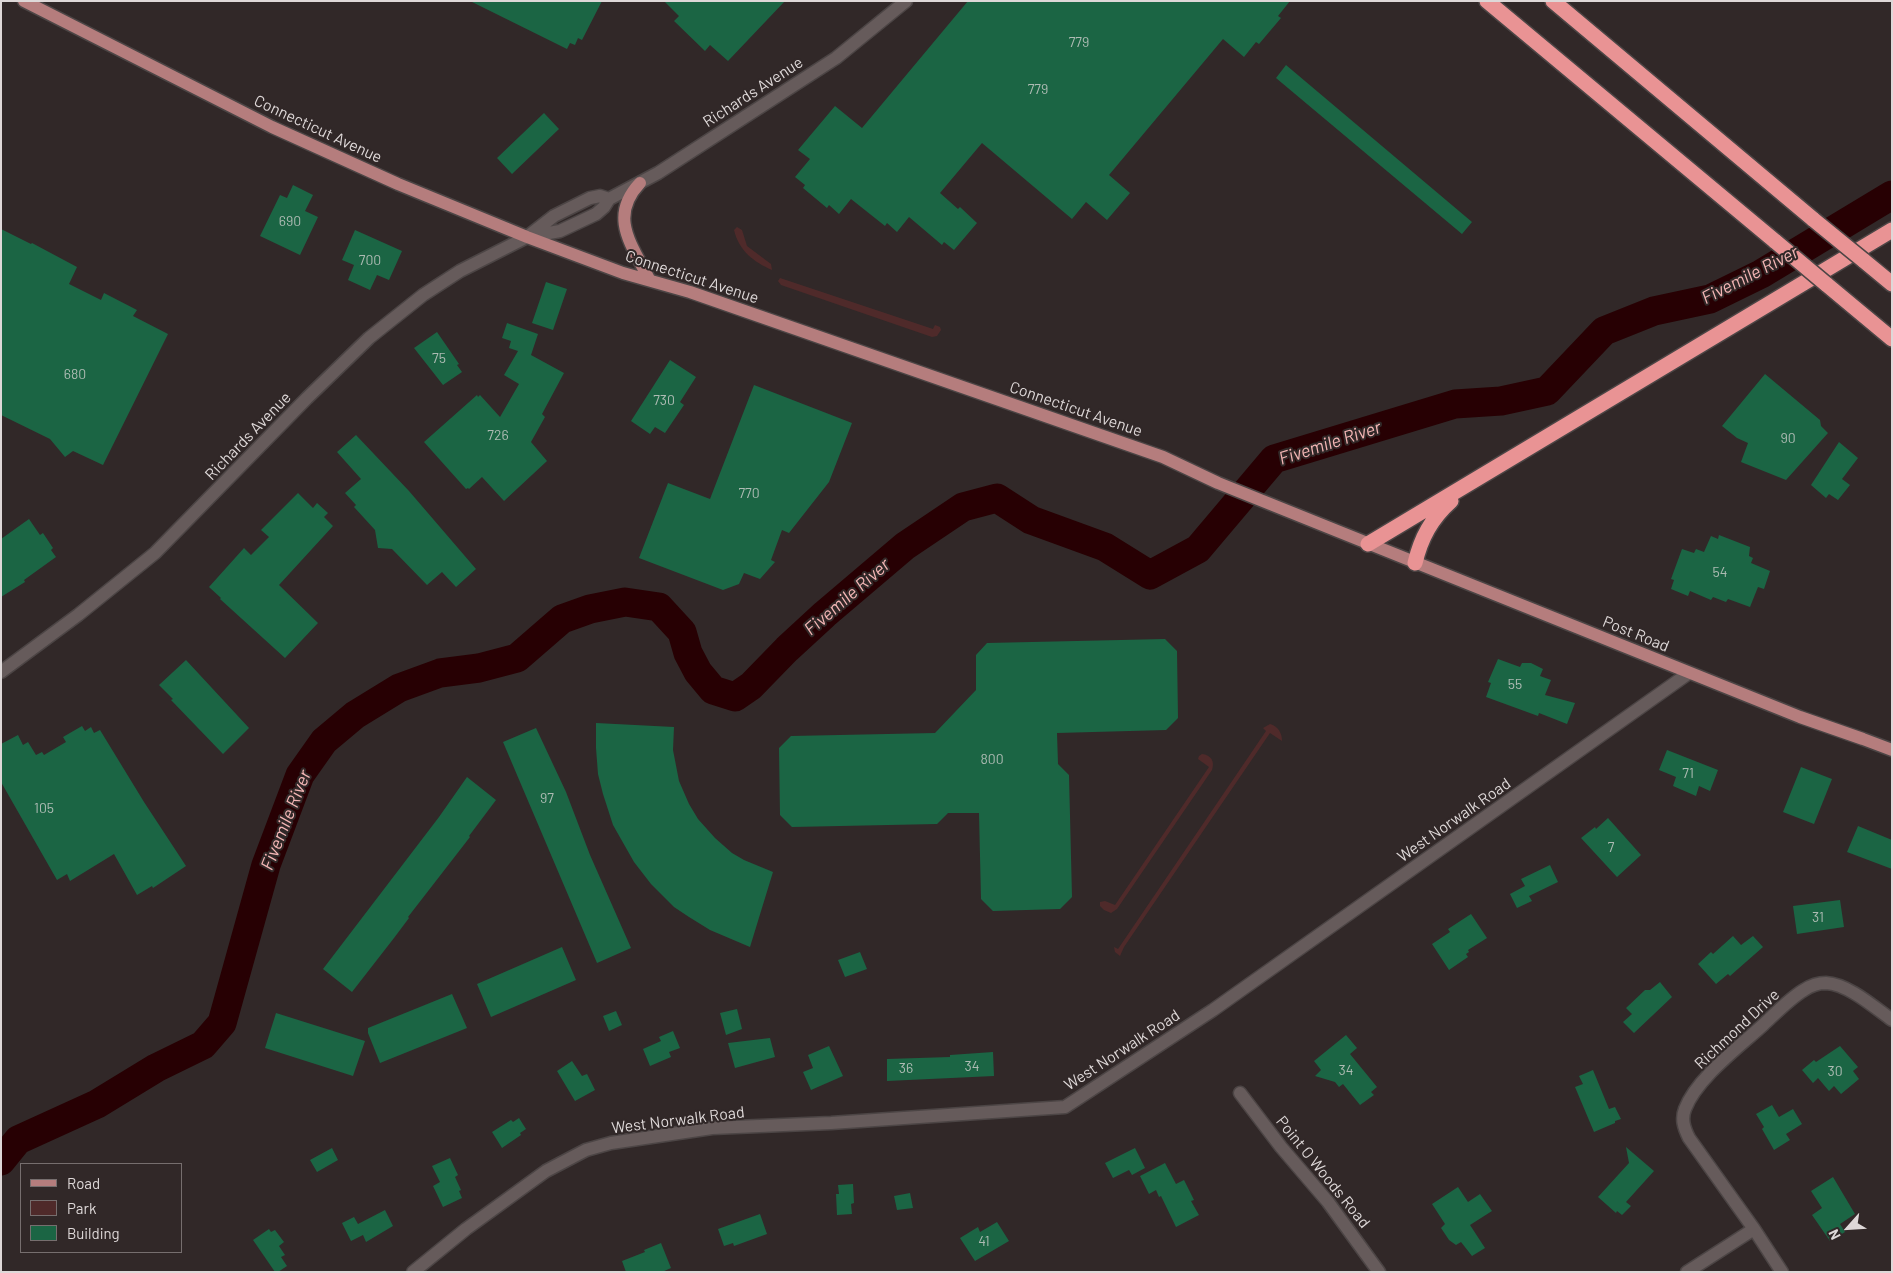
<!DOCTYPE html>
<html>
<head>
<meta charset="utf-8">
<style>
  body { margin:0 }
  #map { position:relative; width:1893px; height:1273px; overflow:hidden; background:#312828; font-family:Barlow,sans-serif }
  canvas { display:block }
  .frame { position:absolute; inset:0; border:2px solid #ded8d8; pointer-events:none }
  .legend { position:absolute; left:20px; top:1163px; width:162px; height:90px; box-sizing:border-box; background:#312828; border:1px solid #766e6e; margin:0; padding:6px 9px; list-style:none; font-size:15px; color:#ded8d8 }
  .legend li { display:flex; align-items:center; gap:10px; height:25px }
  .legend b { width:25px; border:1px solid #766e6e }
  .north { position:absolute; left:1823px; top:1203px; width:50px; height:50px; -webkit-text-stroke:4px #312828; paint-order:stroke; rotate:244deg; font-size:14px; font-weight:700; line-height:20px; text-align:center; color:#ded8d8 }
  .north::after { content:''; display:block; margin:auto; width:18px; height:22px; background:#ded8d8; clip-path:polygon(50% 0,100% 100%,50% 72%,0 100%) }
</style>
</head>
<body>
<div id="map">
<canvas width="1893" height="1273"></canvas>
<div class="frame"></div>
<ul class="legend">
<li><b style="height:6px;background:#b57d7d"></b>Road</li>
<li><b style="height:14px;background:#4f2a2a"></b>Park</li>
<li><b style="height:14px;background:#1b6544"></b>Building</li>
</ul>
<div class="north">N</div>
</div>
<script>
const c = document.querySelector('canvas').getContext('2d');
c.lineJoin = 'round';
function fill(path, color) { c.fillStyle = color; c.fill(path, 'evenodd'); }
function stroke(path, color, width, dash) { c.strokeStyle = color; c.lineWidth = width; c.lineCap = dash ? 'butt' : 'round'; c.setLineDash(dash || []); c.stroke(path); }
function write(font, color, halo, rows, align = 'center') {
  c.font = font + ' Barlow,sans-serif'; c.lineWidth = 4; c.setLineDash([]); c.textBaseline = 'middle'; c.strokeStyle = halo; c.fillStyle = color; for (const [text, x, y, turn = 0] of rows) {
    c.save(); c.translate(x, y); c.rotate((+turn || 0) * Math.PI / 180); c.textAlign = isNaN(turn) ? turn : align; if (halo) c.strokeText(text, 0, 0); c.fillText(text, 0, 0); c.restore();
  }
}
const green = new Path2D(`
  M737,227l5,3 5,16 24,18 1,6c-18,-8 -33,-19 -38,-40z
  M780,278l153,51 2,-4 5,2 1,3 -4,6 -5,1 -151,-52 -3,-4z
  M1270,724c8,2 12,9 12,17l-12,-8 -146,214 -4,9 -5,-4 -1,-5 4,2 148,-218 -3,-3z
  M1202,754c9,1 13,7 10,16l-95,139 -6,4 -7,-3 -4,-4v-4l5,-1 10,4 94,-138 -11,-8 1,-3z`);
const river = new Path2D(`
  M1,1161l17,-21 79,-36 59,-36 47,-23 19,-22 44,-158 34,-90 24,-34 31,-26 44,-27 41,-15 39,-5 38,-10 45,-39 28,-10 35,-7 34,5 23,25 6,21 10,19 15,18 22,7 16,-11 36,-37 38,-35 80,-68 58,-39 34,-9 34,22 74,27 45,28 48,-26 76,-90 181,-55 46,-3 46,-10 57,-60 50,-20 56,-12 51,-25 131,-79`);
const building = new Path2D(`
  M470,1h132l-20,39 -4,-2 -3,7 -5,-2 -3,6z
  M664,1h121l-57,60 -18,-16 -5,6 -31,-30 5,-5z
  M968,1h322l-12,15 3,2 -22,26 -3,-2 -12,15 -21,-18 -114,136 21,18 -23,27 -21,-18 -14,17 -90,-76 -42,50 18,16 2,-2 17,16 -23,27 -10,-8 -2,3 -33,-28 -12,15 -10,-9 -2,3 -34,-27 -12,15 -10,-9 -2,3 -24,-20 2,-3 -10,-8 15,-18 -12,-9 37,-44 27,22z
  M1286,65l186,157 -10,12 -186,-156z
  M544,113l15,16 -47,45 -15,-16z
  M293,185l20,10 -8,16 13,6 -18,38 -40,-19 20,-41 7,3z
  M1,229l30,15 1,-1 45,24 -8,17 32,16 3,-7 33,17 -4,6 35,18 -65,131 -30,-14 -8,6 -15,-18 -49,-24z
  M355,230l47,21 -13,29 -12,-5 -7,15 -22,-10 6,-15 -12,-5z
  M546,282l21,7 -14,41 -21,-7z
  M507,323l31,11 -7,21 33,18 -22,41 3,3 -14,25 16,19 -43,40 -22,-24 -13,12 -1,-1 -2,1 -42,-47 53,-47 1,2 2,-2 20,22 19,-33 -15,-9 14,-24 -9,-3 2,-7 -9,-3z
  M437,332l22,32 -2,1 5,7 -19,13 -29,-37z
  M670,360l26,17 -16,25 4,3 -19,28 -10,-6 -5,7 -19,-13z
  M1765,374l55,46 1,6 7,7 -42,47 -45,-18 7,-19 -11,-5 -15,-12z
  M754,385l98,38 -23,59 -40,51 -7,-3 -11,30 4,2 -15,17 -16,-6 -5,11 -16,6 -84,-32 29,-75 42,16z
  M356,435l53,56 67,78 -20,18 -14,-15 -15,13 -35,-36 -14,-1 -3,-18 -21,-23 2,-2 -11,-12 16,-14 -24,-27z
  M1839,442l19,16 -16,21 8,6 -12,15 -9,-6 -3,4 -15,-13z
  M298,493l15,15 4,-5 11,10 -4,4 9,9 -54,59 39,38 -33,35 -65,-59 1,-1 -12,-11 35,-39 7,7 18,-18 -8,-7z
  M29,519l11,16 3,-2 10,15 -2,2 5,7 -32,23 1,2 -24,15v-58z
  M1719,535l31,12 -1,9 4,2 -2,5 19,8 -6,18 -6,-2 -8,20 -22,-8 -2,3 -13,-5 -2,3 -21,-9 -2,5 -17,-7 3,-9 -3,-1 11,-30 12,4 2,-4 8,3 7,-16 7,3z
  M1165,639l12,12 1,67 -12,12 -109,3 1,31 11,11 3,122 -12,12 -67,2 -12,-12 -2,-86h-31l-11,11 -145,3 -12,-12 -1,-67 12,-12 144,-3 41,-43v-35l11,-12z
  M1498,659l22,8 2,-4h9l12,6 -3,7 11,4 -6,15 30,8 -8,21 -28,-11 -1,3 -52,-19 5,-14 -3,-1z
  M186,660l63,68 -26,26 -52,-54 2,-1 -14,-14z
  M596,723l78,4 -1,23 6,31 10,23 9,15 17,19 17,15 12,7 29,12 -23,75 -40,-17 -21,-13 -15,-10 -23,-23 -17,-22 -21,-37 -10,-31 -5,-20 -2,-26z
  M82,726l3,5 6,-4 3,6 6,-3 44,72 42,64 -33,22 -1,-2 -15,9 -23,-41 -44,27 -3,-7 -10,6 -56,-98v-38l17,-9 5,10 5,-3 8,13 6,-3 2,3 22,-13 -3,-5z
  M536,728l30,64 24,63 41,93 -34,15 -94,-221z
  M1667,750l51,20 -8,21 -11,-5 -3,10 -23,-10 3,-9 -17,-7z
  M1801,767l31,12 -18,45 -31,-12z
  M467,777l29,23 -27,36 1,1 -62,80 1,1 -15,20 -42,54 -29,-23 116,-152z
  M1608,818l33,37 -24,22 -36,-39 14,-11 1,2z
  M1858,826l34,14v29l-45,-17z
  M1550,865l8,17 -29,14 3,5 -15,7 -7,-14 15,-8 -4,-7z
  M1840,900l4,27 -47,7 -4,-28z
  M1471,914l16,24 -19,12 1,2 -3,2 2,3 -19,13 -17,-26 18,-12 -2,-3z
  M1733,936l8,9 12,-9 10,11 -33,29 -2,-2 -12,10 -18,-20 13,-12 2,2z
  M562,947l14,33 -85,37 -14,-33z
  M860,952l7,17 -22,8 -7,-17z
  M1660,982l12,15 -38,36 -11,-11 9,-8 -6,-6 19,-18h5z
  M452,994l15,34 -87,35 -12,-30v-5z
  M737,1009l5,20 -16,6 -6,-22z
  M616,1011l6,14 -13,6 -6,-15z
  M276,1013l89,28 -12,35 -88,-28z
  M673,1031l7,17 -11,4 2,5 -21,9 -7,-17 18,-8 -2,-4z
  M1346,1035l11,13 -7,6 27,33 -6,5 3,3 -14,10 -17,-21 -4,3 -4,-5 -20,-6 6,-6 -7,-9z
  M770,1038l5,19 -40,11 -7,-25z
  M829,1046l14,30 -32,14 -8,-18 10,-4 -5,-13z
  M1840,1046l18,21 -5,4 6,8 -18,15 -7,-8 -5,5 -11,-13 -5,5 -11,-13 12,-10 2,2z
  M993,1052l1,24 -107,5v-22l63,-2v-2z
  M572,1061l10,15 5,-2 8,16 -20,11 -18,-30z
  M1593,1070l16,39 6,-2 6,12 -6,2v2l-21,9 -19,-45 8,-3 -4,-8z
  M1772,1105l7,12 14,-8 9,15 -16,10 4,6 -16,10 -12,-21 2,-2 -8,-13z
  M519,1118l7,11 -6,4 1,2 -19,13 -10,-16 19,-12 2,2z
  M1626,1147l28,24 -28,31 5,4 -9,9 -5,-4 -1,2 -18,-16 31,-34z
  M332,1148l6,12 -21,12 -7,-12z
  M1135,1148l10,20 -13,7 -3,-5 -16,8 -8,-15z
  M450,1158l8,17 -3,2 6,13 -2,1 3,7 -19,9 -10,-21 7,-4 -8,-16z
  M1165,1163l11,21 8,-4 10,20 -3,1 8,14 -23,12 -15,-31 -2,1 -3,-7 -7,4 -9,-18z
  M1833,1177l22,37 -15,10 5,8 -15,9 -18,-26 10,-7 -11,-17z
  M853,1184l1,19 -3,1 1,10 -15,1 -1,-21h3l-1,-9z
  M1458,1187l10,15 12,-8 12,17 -22,14 15,23 -13,8 -11,-14 -5,3 -7,-5 -8,-12 4,-4 -13,-20z
  M910,1193l3,15 -16,2 -3,-14z
  M385,1210l8,16 -27,16 -3,-7 -12,6 -9,-18 12,-6 4,7z
  M760,1214l7,20 -33,12 -1,-3 -9,3 -6,-17z
  M997,1222l12,19 -34,20 -15,-23 18,-11 2,5z
  M269,1229l2,3 4,-2 9,12 -5,4 6,9 -4,2 6,9 -9,6h-3l-22,-32z
  M661,1243l10,25 -9,4h-36l-4,-11 23,-9 -1,-2z`);
const street = new Path2D(`
  M1240,1093l41,54 47,55 51,70
  M1687,1272l67,-43
  M1782,1272l-28,-43 -65,-91c-5,-10 -8,-19 -4,-29 12,-31 54,-62 78,-84 13,-12 26,-26 41,-35 6,-4 15,-7 22,-7 22,1 48,24 66,37`);
const secondary = new Path2D(`
  M527,237l33,-6 36,-17 8,-7 5,-8 49,-26 178,-115 70,-57
  M1,672l77,-57 77,-62 152,-155 62,-60 54,-43 37,-24 67,-34 27,-21 36,-18 10,-2 9,3
  M413,1272l53,-43 80,-58 40,-21 25,-7 101,-15 119,-5 234,-16 148,-97 476,-337`);
const primary = new Path2D(`
  M24,1l248,126 126,57 129,53 96,36 67,19 473,165 55,26 582,234 63,22 29,11
  M640,183c-32,34 -8,62 9,96`);
const highway = new Path2D(`
  M1487,1l289,241
  M1553,1l261,219
  M1863,260l29,24
  M1826,284l66,55
  M1368,544l524,-314
  M1415,563c6,-25 16,-44 36,-62`);
const highwayBridge = new Path2D(`
  M1814,220l49,40
  M1776,242l50,42`);
const numberNames = [
  ["779",1079,42],
  ["779",1038,89],
  ["690",290,221],
  ["700",370,260],
  ["75",439,358],
  ["680",75,374],
  ["730",664,400],
  ["726",498,435],
  ["90",1788,438],
  ["770",749,493],
  ["54",1720,572],
  ["55",1515,684],
  ["800",992,759],
  ["71",1688,773],
  ["97",547,798],
  ["105",44,808],
  ["7",1611,847],
  ["31",1818,917],
  ["34",972,1066],
  ["36",906,1068],
  ["34",1346,1070],
  ["30",1835,1071],
  ["41",984,1241]
];
const streetNames = [
  ["Richards Avenue",753,92,-33],
  ["Connecticut Avenue",318,129,25],
  ["Connecticut Avenue",692,277,18],
  ["Connecticut Avenue",1076,409,19],
  ["Richards Avenue",248,436,-46],
  ["Post Road",1636,634,22],
  ["West Norwalk Road",1454,820,-35],
  ["Richmond Drive",1737,1029,-43],
  ["West Norwalk Road",1122,1050,-33],
  ["West Norwalk Road",678,1120,-7],
  ["Point O Woods Road",1323,1172,51]
];
const waterNames = [
  ["Fivemile River",1750,275,-27],
  ["Fivemile River",1330,443,-18],
  ["Fivemile River",847,597,-41],
  ["Fivemile River",286,820,-68]
];
fill(green, '#4f2a2a');
stroke(river, '#270003', 29);
fill(building, '#1b6544');
stroke(street, '#4c4545', 15);
stroke(secondary, '#4c4545', 15);
stroke(primary, '#4c4545', 15);
stroke(highway, '#4c4545', 18);
stroke(street, '#665b5b', 12);
stroke(secondary, '#665b5b', 12);
stroke(primary, '#b57d7d', 12);
stroke(highway, '#e99394', 15);
stroke(highwayBridge, '#4c4545', 18, []);
stroke(highwayBridge, '#e99394', 15);
write('14px', '#adbbb3', null, numberNames);
write('16px', '#ded8d8', '#312828', streetNames);
write('italic 18px', '#f4b6b5', '#312828', waterNames);
</script>
</body>
</html>
